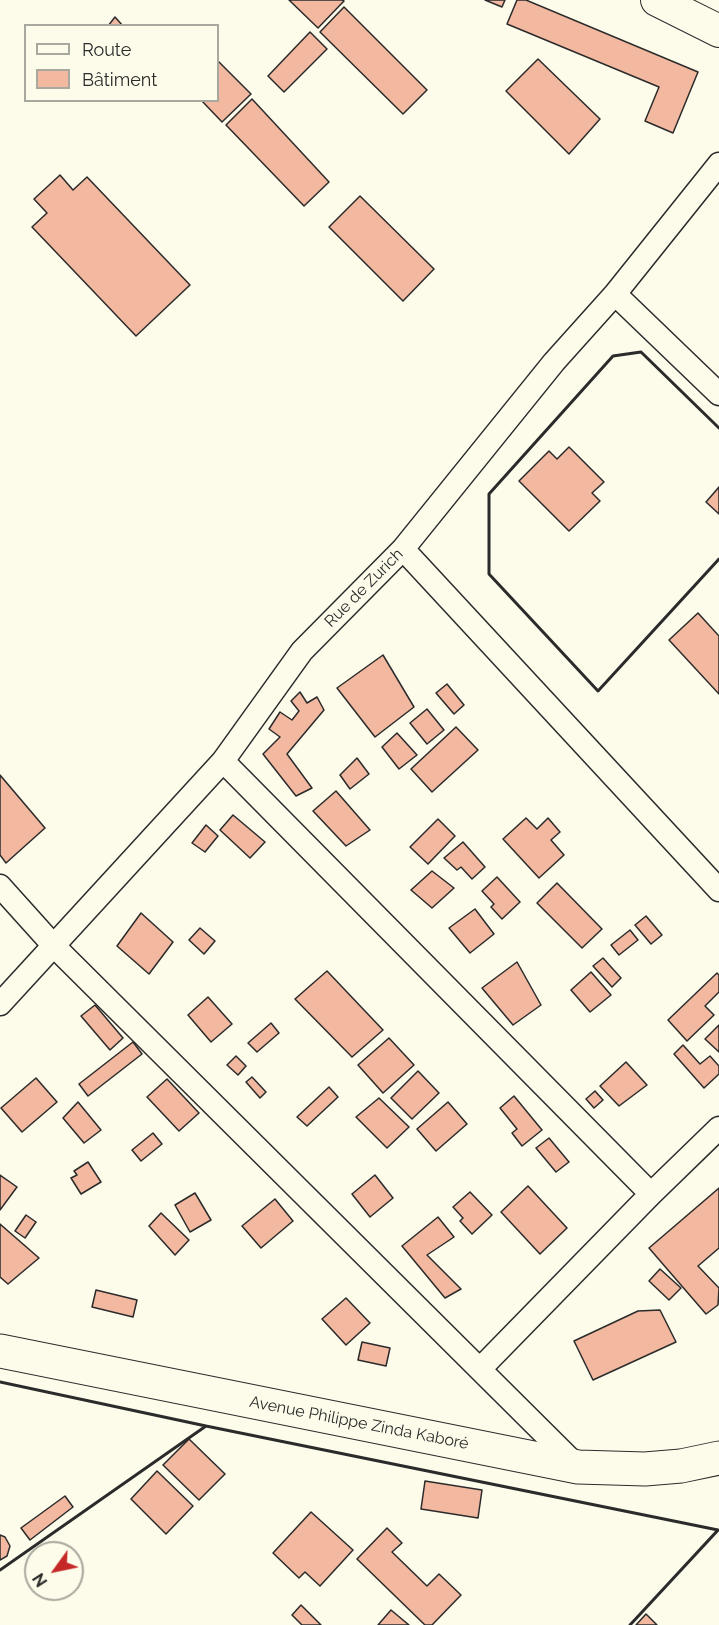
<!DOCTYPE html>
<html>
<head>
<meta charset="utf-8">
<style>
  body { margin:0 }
  #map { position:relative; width:719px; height:1625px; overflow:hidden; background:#fdfbea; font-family:Raleway,sans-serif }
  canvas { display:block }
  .legend { position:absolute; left:24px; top:24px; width:195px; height:78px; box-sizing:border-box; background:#fdfbea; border:2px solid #a9a89e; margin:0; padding:8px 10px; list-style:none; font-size:18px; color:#2b2b2b }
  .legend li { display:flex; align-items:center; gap:12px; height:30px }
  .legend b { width:30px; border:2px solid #a9a89e }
  .north { position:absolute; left:24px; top:1541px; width:60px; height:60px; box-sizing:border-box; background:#fdfbea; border:2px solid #a9a89e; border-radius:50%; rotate:237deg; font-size:16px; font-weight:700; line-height:24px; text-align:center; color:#2b2b2b }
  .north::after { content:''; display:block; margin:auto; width:21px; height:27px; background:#c62828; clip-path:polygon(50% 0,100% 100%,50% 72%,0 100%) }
</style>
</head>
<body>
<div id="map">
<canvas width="719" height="1625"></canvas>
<ul class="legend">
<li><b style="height:8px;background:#fdfbea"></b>Route</li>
<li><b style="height:16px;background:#f2b8a0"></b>Bâtiment</li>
</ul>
<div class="north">N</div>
</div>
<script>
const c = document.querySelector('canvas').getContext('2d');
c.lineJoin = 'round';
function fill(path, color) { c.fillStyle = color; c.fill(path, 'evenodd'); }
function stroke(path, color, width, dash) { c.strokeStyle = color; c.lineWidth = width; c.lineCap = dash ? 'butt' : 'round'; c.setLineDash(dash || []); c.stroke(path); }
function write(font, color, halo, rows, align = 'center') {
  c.font = font + ' Raleway,sans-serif'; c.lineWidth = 4.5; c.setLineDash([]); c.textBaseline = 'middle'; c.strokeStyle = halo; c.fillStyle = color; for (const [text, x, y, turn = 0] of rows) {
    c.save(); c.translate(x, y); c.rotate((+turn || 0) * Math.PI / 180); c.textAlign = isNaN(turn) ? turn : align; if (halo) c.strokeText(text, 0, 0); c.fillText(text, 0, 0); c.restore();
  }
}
const building = new Path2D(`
  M289,0h53l2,1 -26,27z
  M485,0h20l-3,7z
  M517,0h9l172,72 -25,61 -28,-12 14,-34 -152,-63z
  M344,7l83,83 -24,24 -83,-82z
  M115,17l8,9h-15z
  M310,32l17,17 -43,43 -16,-16z
  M538,59l62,60 -31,35 -63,-63z
  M218,61l33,33 -29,28 -21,-22h17z
  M252,99l77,83 -25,24 -78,-81z
  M60,175l13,15 14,-13 103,108 -54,51 -104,-109 15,-14 -13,-14z
  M360,196l74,73 -31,32 -74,-74z
  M569,447l35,35 -12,11 8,8 -31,30 -50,-50 30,-30 8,8z
  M719,487v27l-13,-12z
  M698,613l21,23v58l-50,-54z
  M383,655l31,52 -39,30 -38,-49z
  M447,684l17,21 -10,9 -18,-21z
  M300,692l7,11 10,-6 7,13 -37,44 25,34 -16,8 -33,-42 17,-17 -11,-8 11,-17 12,8 7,-9 -8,-10z
  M427,709l17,21 -17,14 -17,-21z
  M456,727l22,23 -46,42 -21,-23z
  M397,733l20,22 -18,14 -17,-22z
  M357,758l12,16 -19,15 -10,-14z
  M0,775l45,53 -39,35 -6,-8z
  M336,791l34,39 -24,16 -33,-35z
  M233,815l32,27 -15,16 -30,-28z
  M526,818l11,11 11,-11 12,14 -9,8 13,15 -25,23 -36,-39z
  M438,819l17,17 -27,28 -18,-17z
  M206,825l12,11 -13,16 -13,-9z
  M463,842l22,25 -13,12 -11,-12 -4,3 -13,-12z
  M432,871l22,17 -22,20 -21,-18z
  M497,877l23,25 -18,17 -11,-12 3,-3 -12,-13z
  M557,883l45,46 -20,19 -45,-45z
  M475,909l19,25 -24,19 -21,-25z
  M141,913l32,29 -24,32 -32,-28z
  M646,916l16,19 -11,9 -16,-19z
  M200,928l15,13 -11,13 -15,-14z
  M630,930l8,10 -19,15 -8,-10z
  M603,958l18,20 -9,9 -19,-21z
  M517,962l24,43 -28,20 -31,-37z
  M327,971l56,59 -31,27 -57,-58z
  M591,972l20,23 -21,17 -19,-22z
  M717,973l2,2v17l-14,14 9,9 -27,26 -19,-21z
  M208,997l24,27 -21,18 -23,-27z
  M95,1005l28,33 -13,12 -29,-34z
  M271,1023l8,10 -22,19 -9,-9z
  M719,1025v27l-14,-13z
  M389,1038l25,27 -31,28 -25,-28z
  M133,1042l9,12 -54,42 -9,-12z
  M683,1045l17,19 10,-8 9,10v8l-15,14 -30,-34z
  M236,1056l10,10 -8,9 -11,-10z
  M626,1062l21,23 -28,21 -19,-20z
  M418,1071l21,22 -27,26 -21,-21z
  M252,1077l14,15 -6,6 -14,-16z
  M36,1078l21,24 -35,30 -21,-24z
  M167,1079l32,34 -20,18 -32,-34z
  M329,1087l9,10 -31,29 -10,-9z
  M595,1091l8,9 -9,8 -8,-9z
  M514,1096l28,34 -20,16 -10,-13 5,-4 -17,-21z
  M379,1098l30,29 -22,21 -31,-31z
  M78,1102l23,28 -17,13 -21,-25z
  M448,1102l19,22 -31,27 -19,-22z
  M153,1133l9,11 -21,17 -9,-11z
  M549,1138l20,24 -13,10 -20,-24z
  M88,1162l13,20 -20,12 -10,-16 6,-3 -3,-4z
  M0,1175l17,12 -17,23z
  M375,1175l18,23 -23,19 -18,-23z
  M528,1186l39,42 -27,26 -39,-42z
  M719,1188v60l-21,18 21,22 -1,17 -12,9 -57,-66z
  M470,1192l22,23 -20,19 -12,-13 3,-3 -10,-11z
  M195,1193l16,27 -21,12 -15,-27z
  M275,1199l18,22 -32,27 -19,-22z
  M161,1213l28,27 -14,15 -26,-29z
  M26,1215l10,7 -11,16 -10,-7z
  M438,1217l16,20 -27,18 34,34 -16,9 -43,-52z
  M0,1224l39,34 -31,26 -8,-7z
  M660,1269l21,19 -12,12 -20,-19z
  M96,1290l41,10 -4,17 -41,-10z
  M346,1298l24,25 -24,22 -24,-26z
  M660,1310l16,32 -83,38 -19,-39 64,-30z
  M362,1342l28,6 -4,18 -28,-6z
  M189,1439l36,35 -26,26 -36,-35z
  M157,1471l36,35 -27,28 -35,-35z
  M425,1481l57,9 -4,28 -57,-9z
  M65,1496l8,11 -43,33 -9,-12z
  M311,1512l42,38 -33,36 -15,-14 -6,6 -26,-25z
  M387,1528l15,15 -10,9 35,34 12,-12 22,21 -29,30h-7l-68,-66z
  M0,1535l5,2 5,9 -3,10 -7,4z
  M301,1605l20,20h-19l-10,-10z
  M391,1610l18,15h-31z
  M646,1614l11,11h-21z`);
const street = new Path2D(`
  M615,294l104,100
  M403,549l316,341
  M223,761l428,433
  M0,886l53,59 524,521
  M0,1004l223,-243 79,-110 101,-102 151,-187 61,-68 104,-130
  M480,1369l171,-175 68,-66`);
const secondary = new Path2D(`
  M657,0l62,31`);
const primary = new Path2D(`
  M0,1351l578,116 67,2 36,-3 38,-8`);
const wall = new Path2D(`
  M719,428l-78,-76 -28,4 -124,138v80l109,117 121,-132
  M0,1382l206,44 -206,144
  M206,1426l512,104
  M630,1625l88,-95`);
const streetNames = [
  ["Rue de Zurich",364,588,-45],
  ["Avenue Philippe Zinda Kaboré",359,1423,11]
];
fill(building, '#f2b8a0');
stroke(building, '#2b2b2b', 1.5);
stroke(street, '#2b2b2b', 25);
stroke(secondary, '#2b2b2b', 34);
stroke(primary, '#2b2b2b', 35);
stroke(street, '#fdfbea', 22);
stroke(secondary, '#fdfbea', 32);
stroke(primary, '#fdfbea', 33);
stroke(wall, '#2b2b2b', 3);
write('16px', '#2b2b2b', '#fdfbea', streetNames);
</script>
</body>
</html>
